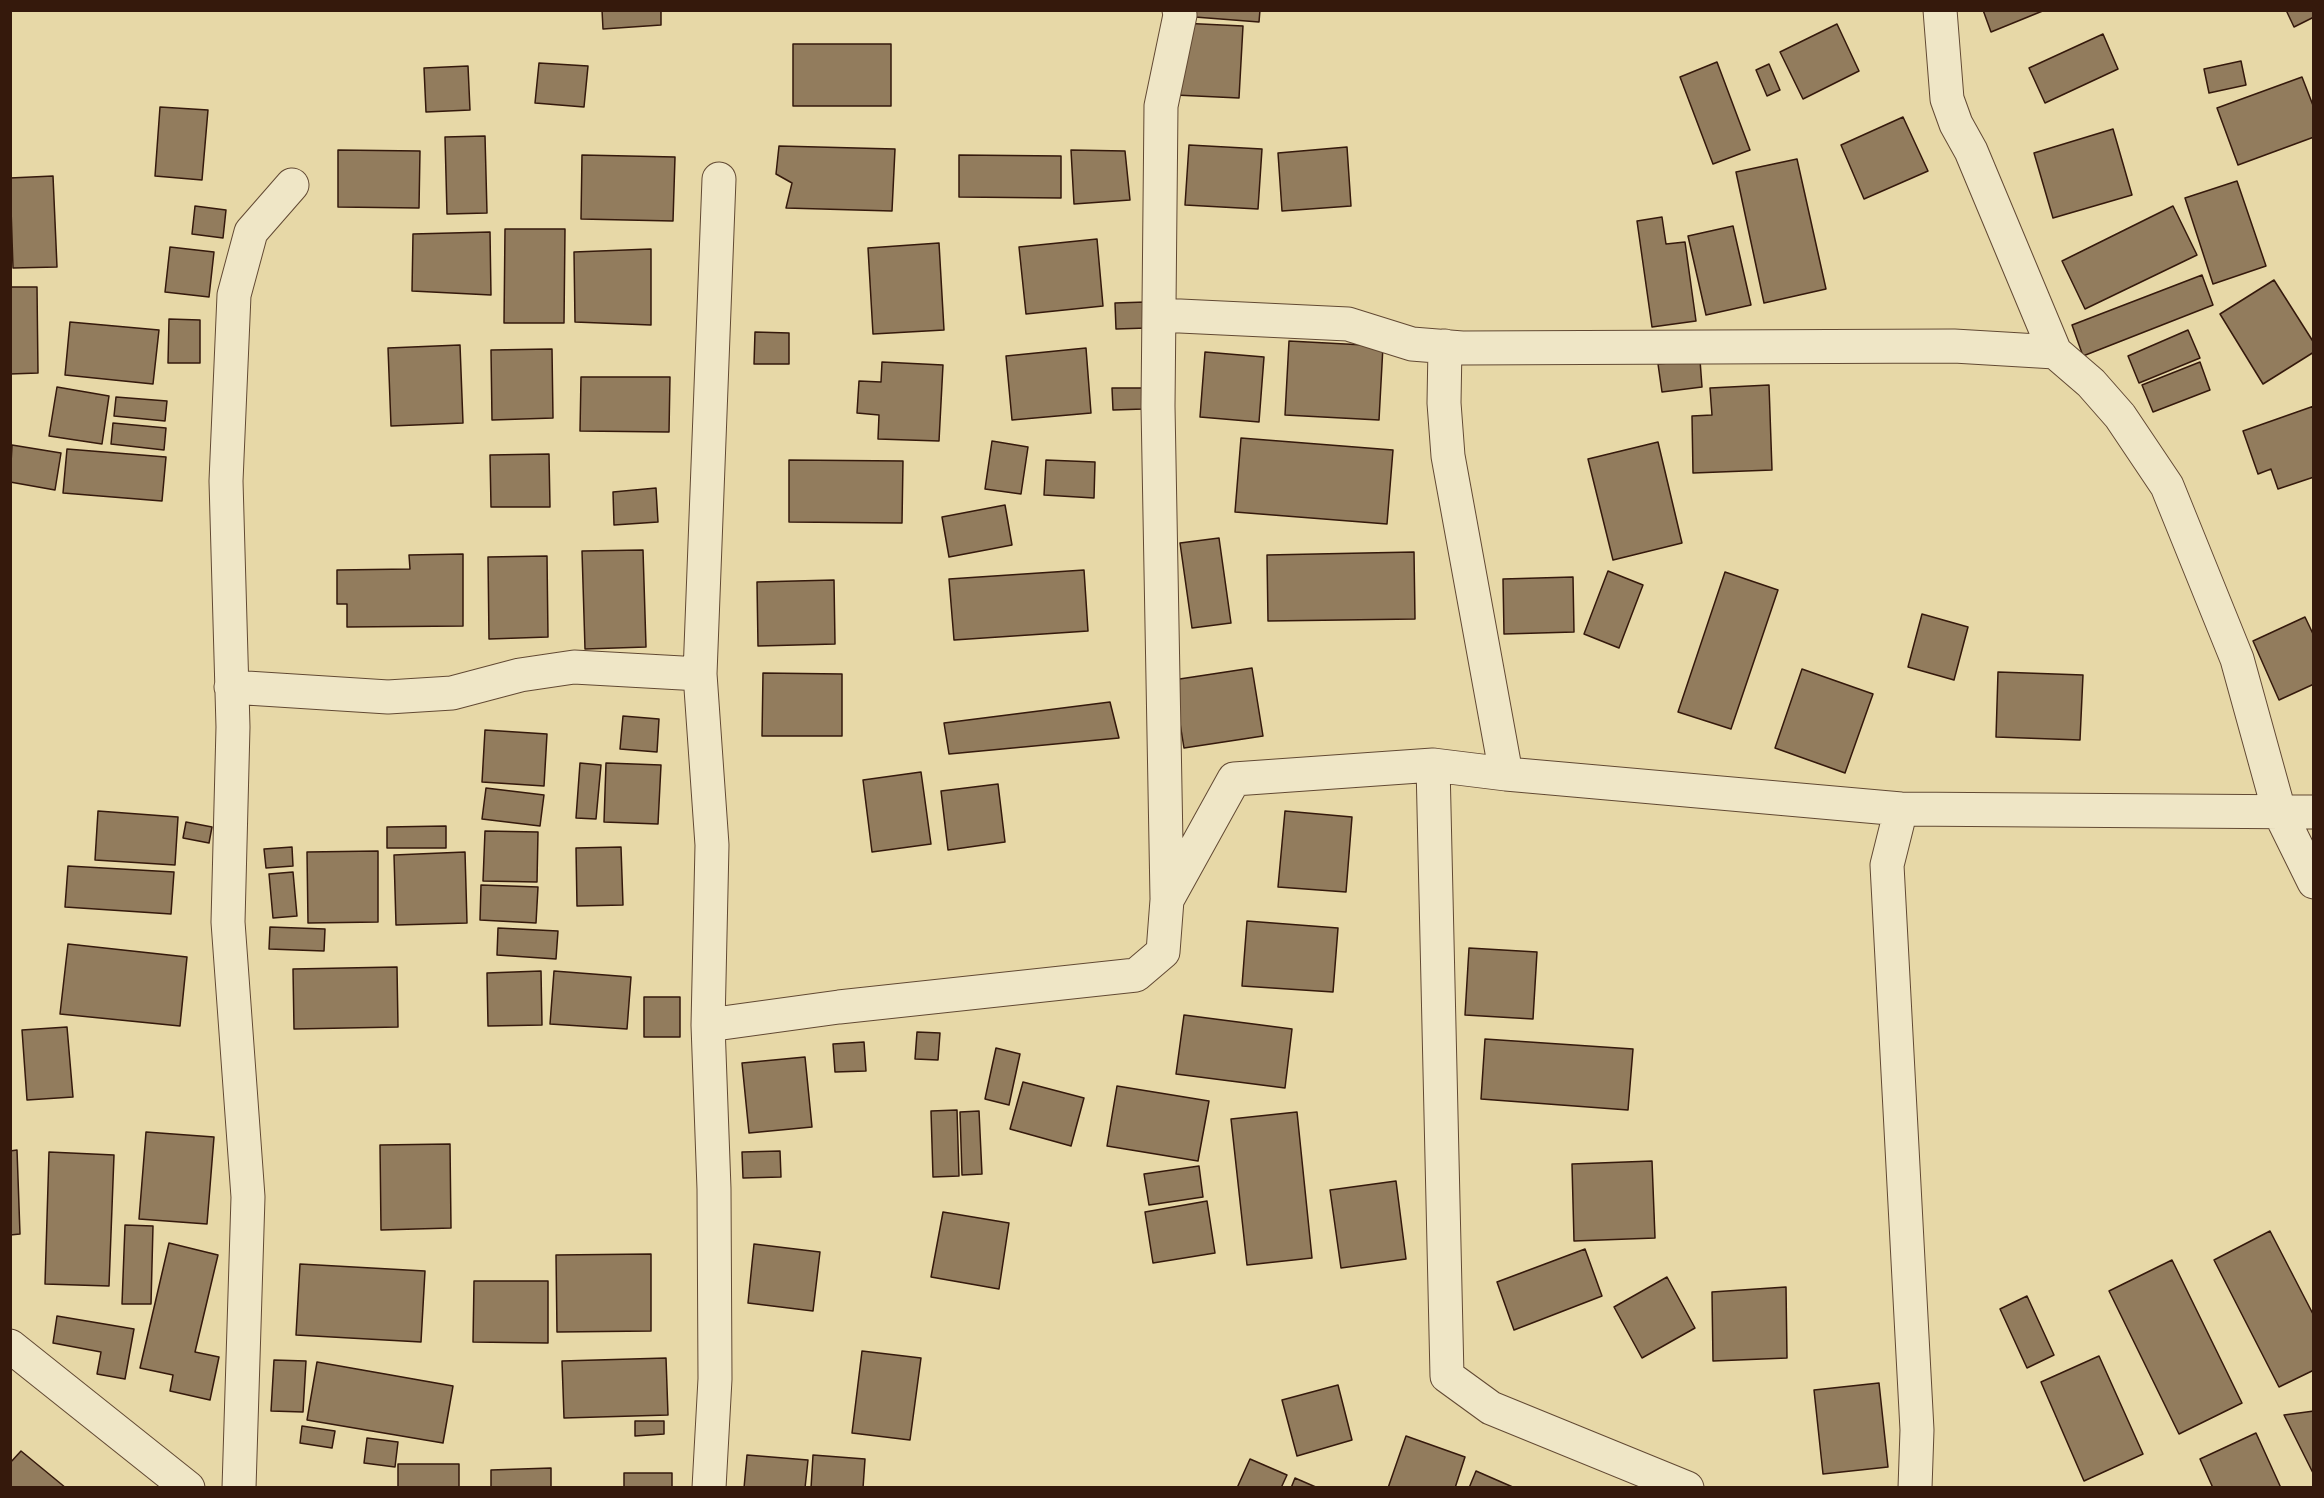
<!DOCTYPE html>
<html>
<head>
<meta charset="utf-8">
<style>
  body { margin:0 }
  #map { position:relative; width:2324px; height:1498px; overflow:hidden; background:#e7d8a7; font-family:"Libre Caslon Text",serif }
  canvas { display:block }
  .frame { position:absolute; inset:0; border:12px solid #35190c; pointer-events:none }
</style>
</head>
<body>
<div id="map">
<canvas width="2324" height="1498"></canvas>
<div class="frame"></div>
</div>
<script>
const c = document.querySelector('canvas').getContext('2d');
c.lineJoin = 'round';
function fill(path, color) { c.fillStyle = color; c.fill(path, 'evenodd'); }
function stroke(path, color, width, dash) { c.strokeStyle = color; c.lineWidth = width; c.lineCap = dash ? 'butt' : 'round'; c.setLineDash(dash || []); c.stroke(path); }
const building = new Path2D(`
  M602,10h59v15l-58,4z
  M1182,10h78l-1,12 -77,-6z
  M1983,10h62l-54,22z
  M2286,10h28v7l-20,10z
  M1180,23l63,3 -4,72 -64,-3z
  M1837,24l22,47 -56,28 -23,-47z
  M2103,34l15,35 -73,34 -16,-35z
  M793,44h98v62h-98z
  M2241,61l5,24 -37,8 -5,-24z
  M1717,62l33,88 -37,14 -33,-87z
  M539,63l49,3 -4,41 -49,-4z
  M1769,64l11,26 -13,6 -11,-26z
  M468,66l2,44 -44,2 -2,-44z
  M2302,77l12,31v29l-76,28 -21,-57z
  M160,107l48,3 -6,70 -47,-4z
  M1903,117l25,54 -64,28 -23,-54z
  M2113,129l19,66 -79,23 -19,-65z
  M485,136l2,77 -40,1 -2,-77z
  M1189,145l73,4 -4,60 -73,-4z
  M779,146l116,3 -3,62 -106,-3 6,-25 -16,-9z
  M1347,147l4,59 -69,5 -4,-58z
  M338,150l82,1 -1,57 -81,-1z
  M1071,150l54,1 5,49 -56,4z
  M582,155l93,2 -2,64 -92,-2z
  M959,155l102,1v42l-102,-1z
  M1797,159l29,130 -62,14 -28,-131z
  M53,176l4,91 -44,1 -3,-90z
  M2237,181l29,85 -53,18 -28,-86z
  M195,206l31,4 -3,28 -31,-4z
  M2173,206l24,49 -112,54 -23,-48z
  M1662,217l4,27 19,-2 11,79 -44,6 -15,-106z
  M1733,226l18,79 -45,10 -18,-79z
  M505,229h60l-1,94h-60z
  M490,232l1,63 -79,-4 1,-57z
  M1097,239l6,67 -77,8 -7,-67z
  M939,243l5,87 -71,4 -5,-86z
  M170,247l44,5 -5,45 -44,-5z
  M651,249v76l-76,-3 -1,-70z
  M2202,275l11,30 -130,51 -11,-31z
  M2274,280l40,63v9l-51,32 -43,-70z
  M10,287h27l1,86 -28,1z
  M1146,302l1,26 -31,1 -1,-26z
  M169,319l31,1v43h-32z
  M70,322l89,8 -6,54 -88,-9z
  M2188,330l12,28 -61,25 -11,-27z
  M755,332l34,1v31h-35z
  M1289,341l94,5 -4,74 -94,-5z
  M460,345l3,78 -72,3 -3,-78z
  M1086,348l5,65 -79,7 -6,-64z
  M552,349l1,69 -61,2 -1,-70z
  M1205,352l59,5 -5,65 -59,-5z
  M1700,360l2,27 -40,5 -4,-28z
  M882,362l61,3 -4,76 -61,-2 1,-24 -22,-2 2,-32 22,1z
  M2200,362l10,28 -57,22 -11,-27z
  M581,377h89l-1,55 -89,-1z
  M1769,385l3,85 -79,3 -1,-57 20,-1 -2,-27z
  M57,387l52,9 -7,48 -53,-8z
  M1112,388h32v21l-31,1z
  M116,397l51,4 -2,20 -51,-5z
  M2314,406v71l-36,12 -7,-20 -13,5 -15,-43z
  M113,423l53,5 -2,22 -53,-6z
  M1241,438l152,12 -6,74 -152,-12z
  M992,441l36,6 -7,47 -36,-5z
  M1658,442l24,101 -69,17 -25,-101z
  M12,445l49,8 -6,37 -45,-8z
  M67,449l99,8 -4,44 -99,-8z
  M549,454l1,53h-59l-1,-52z
  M789,460l114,1 -1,62 -113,-1z
  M1046,460l49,2 -1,36 -50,-3z
  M656,488l2,34 -44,3 -1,-33z
  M1005,505l7,40 -63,12 -7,-40z
  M1219,538l12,85 -39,5 -12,-85z
  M643,550l3,97 -61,2 -3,-98z
  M1414,552l1,67 -147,2 -1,-66z
  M463,554v72l-116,1v-23h-10v-34l73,-1 -1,-14z
  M547,556l1,81 -59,2 -1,-82z
  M1084,570l4,61 -134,9 -5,-61z
  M1608,571l35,14 -24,63 -35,-14z
  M1725,572l53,18 -47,139 -53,-17z
  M1573,577l1,55 -70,2 -1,-55z
  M834,580l1,64 -77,2 -1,-64z
  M1922,614l46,13 -14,53 -46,-13z
  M2305,617l9,19v48l-35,16 -26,-59z
  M1252,668l11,68 -79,12 -11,-68z
  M1802,669l71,25 -28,79 -70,-25z
  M1998,672l85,3 -3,65 -84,-3z
  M763,673l79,1v62h-80z
  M1110,702l9,36 -170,16 -5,-31z
  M623,716l36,3 -2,33 -37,-3z
  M485,730l62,4 -3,52 -62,-4z
  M580,763l21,2 -5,54 -20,-1z
  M606,763l55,2 -3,59 -54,-2z
  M921,772l10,72 -59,8 -9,-72z
  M998,784l7,58 -57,8 -7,-59z
  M486,788l58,7 -4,31 -58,-7z
  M98,811l80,6 -3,48 -80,-5z
  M1285,811l67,6 -6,75 -68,-5z
  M186,822l26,5 -3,16 -26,-5z
  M446,826v22h-59v-21z
  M485,831l53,1 -1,50 -54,-1z
  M292,847l1,19 -27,2 -2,-19z
  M621,847l2,58 -46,1 -1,-58z
  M378,851v71l-70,1 -1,-71z
  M465,852l2,71 -71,2 -2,-70z
  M68,866l106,6 -3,42 -106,-7z
  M293,872l4,44 -24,2 -4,-44z
  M481,885l57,2 -2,36 -56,-3z
  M1247,921l91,7 -5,64 -91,-6z
  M270,927l55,2 -1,22 -55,-2z
  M498,928l60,3 -2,28 -59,-4z
  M68,944l119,13 -7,69 -120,-12z
  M1469,948l68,4 -4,67 -68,-4z
  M397,967l1,60 -104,2 -1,-60z
  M541,971l1,54 -54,1 -1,-53z
  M554,971l77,6 -4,52 -77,-5z
  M644,997h36v40h-36z
  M1184,1015l108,14 -7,59 -109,-14z
  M67,1027l6,70 -46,3 -5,-70z
  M917,1032l23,1 -2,27 -23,-1z
  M1485,1039l148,10 -5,61 -147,-11z
  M864,1042l2,29 -31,1 -2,-28z
  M996,1048l24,6 -11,51 -24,-6z
  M805,1057l7,70 -63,6 -7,-70z
  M1023,1082l61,16 -13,48 -61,-17z
  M1117,1086l92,15 -11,60 -91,-15z
  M957,1110l2,66 -26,1 -2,-66z
  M979,1111l3,63 -20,1 -2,-63z
  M1297,1112l15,146 -65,7 -16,-146z
  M146,1132l68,5 -7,87 -68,-5z
  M450,1144l1,84 -70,2 -1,-85z
  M17,1150l3,84 -10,1v-84z
  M780,1151l1,26 -38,1 -1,-26z
  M49,1152l65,3 -5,131 -64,-2z
  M1652,1161l3,77 -81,3 -2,-77z
  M1199,1166l4,31 -54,8 -5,-31z
  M1396,1181l10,78 -65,9 -11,-78z
  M1207,1201l8,52 -62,10 -8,-51z
  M943,1212l66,11 -10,66 -68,-12z
  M125,1225l28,1 -2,78h-29z
  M2270,1231l44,85v54l-35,17 -65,-127z
  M169,1243l49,12 -23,97 24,5 -9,43 -40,-9 3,-16 -33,-7z
  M754,1244l66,8 -7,59 -65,-8z
  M1585,1249l17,47 -88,34 -17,-48z
  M651,1254v77l-94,1 -1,-77z
  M2172,1260l70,143 -63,31 -70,-143z
  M300,1264l125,7 -4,71 -125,-7z
  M1667,1277l28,51 -53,30 -28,-51z
  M474,1281h74v62l-75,-1z
  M1786,1287l1,71 -74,3 -1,-69z
  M2027,1296l27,59 -27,13 -27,-59z
  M57,1316l77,13 -9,50 -28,-5 4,-22 -48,-9z
  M862,1351l59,7 -11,82 -58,-7z
  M2099,1356l44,98 -59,27 -43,-99z
  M666,1358l2,57 -104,3 -2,-57z
  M274,1360l32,1 -3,51 -32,-1z
  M317,1362l136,24 -10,57 -136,-23z
  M1879,1383l9,84 -65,7 -9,-84z
  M1338,1385l14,55 -55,16 -15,-56z
  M2314,1411v64l-30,-60z
  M635,1421h29v13l-29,2z
  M302,1426l33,5 -3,17 -32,-5z
  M2256,1433l25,55h-68l-13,-29z
  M1406,1436l59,21 -10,31h-67z
  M367,1438l31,4 -3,25 -31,-4z
  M21,1451l45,37h-56v-25z
  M747,1455l61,5 -3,28h-61z
  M813,1455l52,4 -2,29h-52z
  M1250,1459l37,16 -6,13h-44z
  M398,1464h61v24h-61z
  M551,1468v20h-60v-18z
  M1476,1471l39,17h-46z
  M624,1473h48v15h-48z
  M1295,1478l23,10h-27z`);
const minor = new Path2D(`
  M1940,10l7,89 9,25 15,27 84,201 36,31 29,33 47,70 70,173 42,152 35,71
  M1159,315l189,9 64,20 50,4 492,-2 101,6
  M1445,346l-1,57 4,53 58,318
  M231,687l157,10 64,-4 68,-18 54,-8 126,7
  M1433,765l14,611 44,32 196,80
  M1901,809l-14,56 30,565 -2,58
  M1167,898l-9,-492 3,-300 19,-91 -1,-5
  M708,1025l131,-18 297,-32 27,-23 4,-52 67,-121 199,-14 73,9 395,35 413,3
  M10,1346l178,142
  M239,1488l9,-291 -20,-275 5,-195 -7,-246 8,-186 17,-63 41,-47
  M709,1488l6,-109 -1,-190 -6,-164 4,-180 -12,-171 19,-495`);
fill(building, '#927c5d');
stroke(building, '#35190c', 1.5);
stroke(minor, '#624933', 35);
stroke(minor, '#efe6c6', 33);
</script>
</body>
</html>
